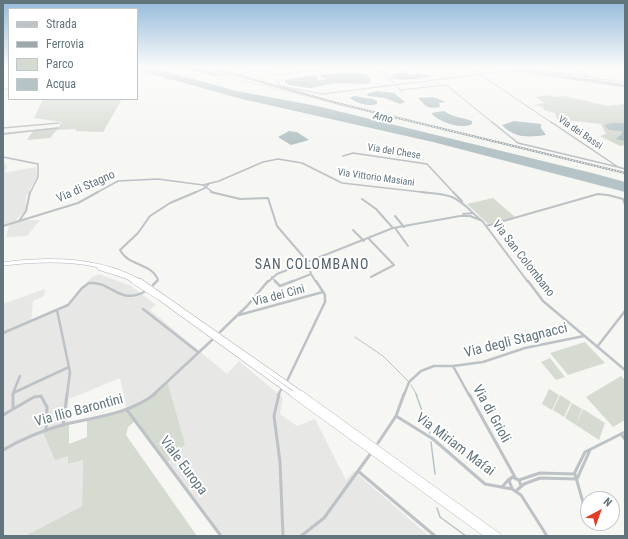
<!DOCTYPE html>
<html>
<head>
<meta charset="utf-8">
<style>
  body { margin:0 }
  #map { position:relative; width:628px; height:539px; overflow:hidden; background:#f6f6f3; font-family:"Roboto Condensed",sans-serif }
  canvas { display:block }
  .frame { position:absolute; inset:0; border:4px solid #62757d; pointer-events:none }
  .legend { position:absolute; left:8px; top:8px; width:130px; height:92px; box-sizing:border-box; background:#fff; border:1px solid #c0c8cb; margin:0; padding:5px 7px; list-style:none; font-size:12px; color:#62757d }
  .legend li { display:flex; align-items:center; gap:8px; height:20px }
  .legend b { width:20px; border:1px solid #c0c8cb }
  .north { position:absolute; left:580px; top:491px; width:40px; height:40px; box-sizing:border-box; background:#fff; border:1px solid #c0c8cb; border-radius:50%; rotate:41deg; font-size:11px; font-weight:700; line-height:16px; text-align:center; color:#62757d }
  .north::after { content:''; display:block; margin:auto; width:14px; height:18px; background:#e03d29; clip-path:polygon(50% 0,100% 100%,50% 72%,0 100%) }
</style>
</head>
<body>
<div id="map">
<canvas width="628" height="539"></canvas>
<div class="frame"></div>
<ul class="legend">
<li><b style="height:5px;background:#bcc2c5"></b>Strada</li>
<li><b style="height:5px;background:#9ea7aa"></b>Ferrovia</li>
<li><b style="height:11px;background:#d6dbd2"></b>Parco</li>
<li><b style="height:11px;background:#b6c4c7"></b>Acqua</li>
</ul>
<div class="north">N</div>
</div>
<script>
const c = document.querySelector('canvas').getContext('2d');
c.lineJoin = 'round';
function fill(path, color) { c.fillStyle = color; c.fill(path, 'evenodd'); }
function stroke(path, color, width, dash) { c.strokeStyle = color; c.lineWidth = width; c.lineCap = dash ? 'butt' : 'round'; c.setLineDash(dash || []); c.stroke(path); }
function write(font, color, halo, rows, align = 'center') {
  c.font = font + ' "Roboto Condensed",sans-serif'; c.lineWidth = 4; c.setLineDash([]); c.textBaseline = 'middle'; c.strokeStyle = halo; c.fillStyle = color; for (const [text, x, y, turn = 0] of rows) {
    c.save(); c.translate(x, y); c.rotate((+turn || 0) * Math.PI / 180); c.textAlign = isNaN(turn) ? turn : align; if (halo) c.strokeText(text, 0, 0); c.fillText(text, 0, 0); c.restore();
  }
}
const built = new Path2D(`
  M183,67l111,24 331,81v2z
  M3,161l4,5 -3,7 32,-6 1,10 -11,20 -1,14 -9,9h24l-13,16 -21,1 3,-12 -6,2z
  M99,274l32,12 25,19 -6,5 77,64 12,-13 44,37 -3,16 17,12 18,-7 31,61 8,-9 75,65h-208l-55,-73 -12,-69 -27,16 -7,-32 -51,21 -2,25 1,40 15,-4 -1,46 -57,30h-22v-232l42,-15 -1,7 -11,5 -2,20 39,-17 6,-10 16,-17z`);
const green = new Path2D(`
  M550,95l3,2 12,-1 43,10 17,-2v41l-5,1 -20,-10 6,-2 -5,-10 -44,-5 -2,-6 -11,-3 -1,-3 -9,-2 11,-2 -9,-6z
  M43,99h79l-19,33 -27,-1 -1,-2 -18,1 -7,8 -23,2 6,-9 -30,4v-2l56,-6 2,-5 -27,-4z
  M493,198l22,19 -27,7 -21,-20z
  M585,342l20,21 -37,12 -18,-22z
  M550,358l15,19 -9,3 -15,-18z
  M621,376l4,4v40l-12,7 -27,-30z
  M167,381l18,63 -19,19 -31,-42 -7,6 -2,8 71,101h-172l57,-30 1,-46 -15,4v-8l-13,4 -13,-30 27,-7v21l18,-7v-18l33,-7 21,-9z
  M549,389l10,6 -7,15 -10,-6z
  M560,395l11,7 -7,15 -11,-7z
  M572,403l10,6 -6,16 -11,-7z
  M583,409l22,14 -6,17 -23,-15z`);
const water = new Path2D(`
  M137,67h12l88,24 80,15 279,68 29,8v10l-192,-50 -191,-43 -105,-29z
  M402,70l9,5 8,-2 14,3c-5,2 -32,5 -38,3 -3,-1 -3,-2 -5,-5h8z
  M339,73h27l5,8 -2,3 -34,-1 -25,5 -21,-3 -5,-4 5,-2 26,-4 3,1 -1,5 4,-2 3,1 3,-1 -7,-2 -1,-2z
  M376,91l18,2 11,9 -5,2 -15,-6 -17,-2 -1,-2z
  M354,96l19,3 4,2v3c-8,3 -21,-1 -27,-6z
  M433,97l13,5 -7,1 1,4c-13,2 -13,0 -22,-9z
  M444,111c10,7 18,6 28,10v3c-11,6 -33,-2 -41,-11z
  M514,121l27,3v4l5,7c-15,2 -32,4 -44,-10z
  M613,123h12v18l-9,-2 6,-5v-3l-13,-1 -5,-5z
  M289,131l8,1 12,8 -18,5 -13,-8z`);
const streamFar1 = new Path2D(`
  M198,67c10,3 20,8 30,8 16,1 32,-11 46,-1
  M518,68l71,9
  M563,77l35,5
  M592,78l33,4
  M275,79l6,7 41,8 185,-23
  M605,83l19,3
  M355,337l28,19 25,25
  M411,385l6,10`);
const stream = new Path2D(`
  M416,394l14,39
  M431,442l4,32
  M437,508l3,9 26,19`);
const canal = new Path2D(`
  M501,67l124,18`);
const streetFar4 = new Path2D(`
  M379,67l23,25
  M469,67l83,56
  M489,67l136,20
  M568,67l33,15
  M277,75l65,-8
  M3,90l6,-2
  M400,90l46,-5 47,38`);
const streetFar3 = new Path2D(`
  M492,122l26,21 100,24
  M551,122l67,45 7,2
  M3,128l56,-5
  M3,134l55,-6
  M343,156l10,-3 74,11 27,29
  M3,157l35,7v13l-8,16
  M203,185l11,8
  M96,193l22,-12 40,-2 45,6 16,-4 44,-19 15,-3 24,4 40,20 88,10
  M194,193l11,-5 4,-4`);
const streetFar2 = new Path2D(`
  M211,192l29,7 28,-1 9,28 30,35 4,13 5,8
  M421,192c26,3 32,1 51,20
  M453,192l9,9
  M608,195l15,4 2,6
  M362,199l14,10 17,19
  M463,214l10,-1 10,9 45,60
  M395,216l9,11
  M19,221l7,-10 4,-19
  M3,226l75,-23 20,-11
  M486,226l112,-32 9,1
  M395,228l13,18
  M353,230l11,11
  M369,239l25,26 -23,12
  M272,277l4,5
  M156,282l2,-2c-6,-17 -30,-14 -38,-30l18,-17 12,-17 20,-13 26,-11
  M268,282l9,-8 116,-46 67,-12h10l10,4
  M291,282l20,-8`);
const streetFar1 = new Path2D(`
  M275,281l5,5 13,-5
  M528,281l15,20 82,69
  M153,285l4,-4
  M143,309l55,43
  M57,310l13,62 -3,23
  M239,315l84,-23
  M220,332l27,-26 21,-25
  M3,333l65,-28 14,-17 7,-5c23,-2 29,22 55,9
  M597,347l28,-36
  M453,366l16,29
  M287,381l38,-79v-7l-9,-14
  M13,393l7,-17
  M13,395v-2l56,-26
  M153,395l59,-55
  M278,395l4,-7
  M404,395l5,-13 12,-11 13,-5h19l30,-4 42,-14 59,-12`);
const street = new Path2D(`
  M13,394v14
  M279,394l-5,22 6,46 3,74
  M469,394l46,83
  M127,410l94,126
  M3,415l31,-18 7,-1 6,11 -1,22
  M396,416l37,23 52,45 27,5 9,6 26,41
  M63,425l4,-31
  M621,434l4,5
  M378,443l18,-27 8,-22
  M3,450c19,-11 38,-19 59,-25 32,-8 65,-10 93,-31
  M358,471l77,65
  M575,474l13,46
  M519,480l21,-7 34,1 11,-22 40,-20
  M503,486l6,-7
  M512,488l-3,-7 3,-4 7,3 2,6
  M517,490l7,-6 16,-6 37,1 13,-29
  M301,536l23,-18 47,-65`);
const highwayFar2 = new Path2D(`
  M3,264c46,-6 96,-6 138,18
  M99,268l28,9 8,5`);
const highwayFar1 = new Path2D(`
  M133,281l27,17 134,97
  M140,281l163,114`);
const highway = new Path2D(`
  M293,394l196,142
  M301,394l197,142`);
const rail = new Path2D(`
  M184,67l33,8
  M209,67l131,37 285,69`);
const farStreetnames = [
  ["Via dei Bassi",580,133,34],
  ["Via del Chese",394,152,9],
  ["Via Vittorio Masiani",376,178,8]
];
const farWaternames = [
  ["Arno",383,118,13]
];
const streetNames = [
  ["Via di Stagno",86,187,-24],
  ["Via San Colombano",523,259,52],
  ["Via dei Cini",279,296,-15]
];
const quarterNames = [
  ["SAN COLOMBANO",312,265]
];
const nearStreetnames = [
  ["Via degli Stagnacci",516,341,-14],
  ["Via Ilio Barontini",79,411,-15],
  ["Via di Grioli",491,414,61],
  ["Via Miriam Mafai",455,445,37],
  ["Viale Europa",183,466,53]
];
fill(built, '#e7e7e6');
fill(green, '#d6dbd2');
fill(water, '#b6c4c7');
stroke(streamFar1, '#b6c4c7', 1);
stroke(stream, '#b6c4c7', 1.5);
stroke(canal, '#b6c4c7', 1.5);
stroke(highwayFar2, '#b0b5b8', 4.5);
stroke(highwayFar1, '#b0b5b8', 5.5);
stroke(highway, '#b0b5b8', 7);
stroke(streetFar4, '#bcc2c5', 1);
stroke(streetFar3, '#bcc2c5', 1.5);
stroke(streetFar2, '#bcc2c5', 2);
stroke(streetFar1, '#bcc2c5', 2.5);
stroke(street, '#bcc2c5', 3);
stroke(highwayFar2, '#fff', 3.5);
stroke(highwayFar1, '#fff', 4.5);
stroke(highway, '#fff', 6);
stroke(rail, '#9ea7aa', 2);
stroke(rail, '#fff', 1, [1.5]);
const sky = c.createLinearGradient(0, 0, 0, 143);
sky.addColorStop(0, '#94badb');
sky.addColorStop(0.47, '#fbfbfa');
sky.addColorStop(1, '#fbfbfa00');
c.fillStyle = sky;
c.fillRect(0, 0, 628, 143);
write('10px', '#62757d', '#fff', farStreetnames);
write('italic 11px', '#617b80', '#fff', farWaternames);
write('12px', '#62757d', '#fff', streetNames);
c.letterSpacing = '1px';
write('14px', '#536269', '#fff', quarterNames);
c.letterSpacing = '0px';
write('14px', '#62757d', '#fff', nearStreetnames);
</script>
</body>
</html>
